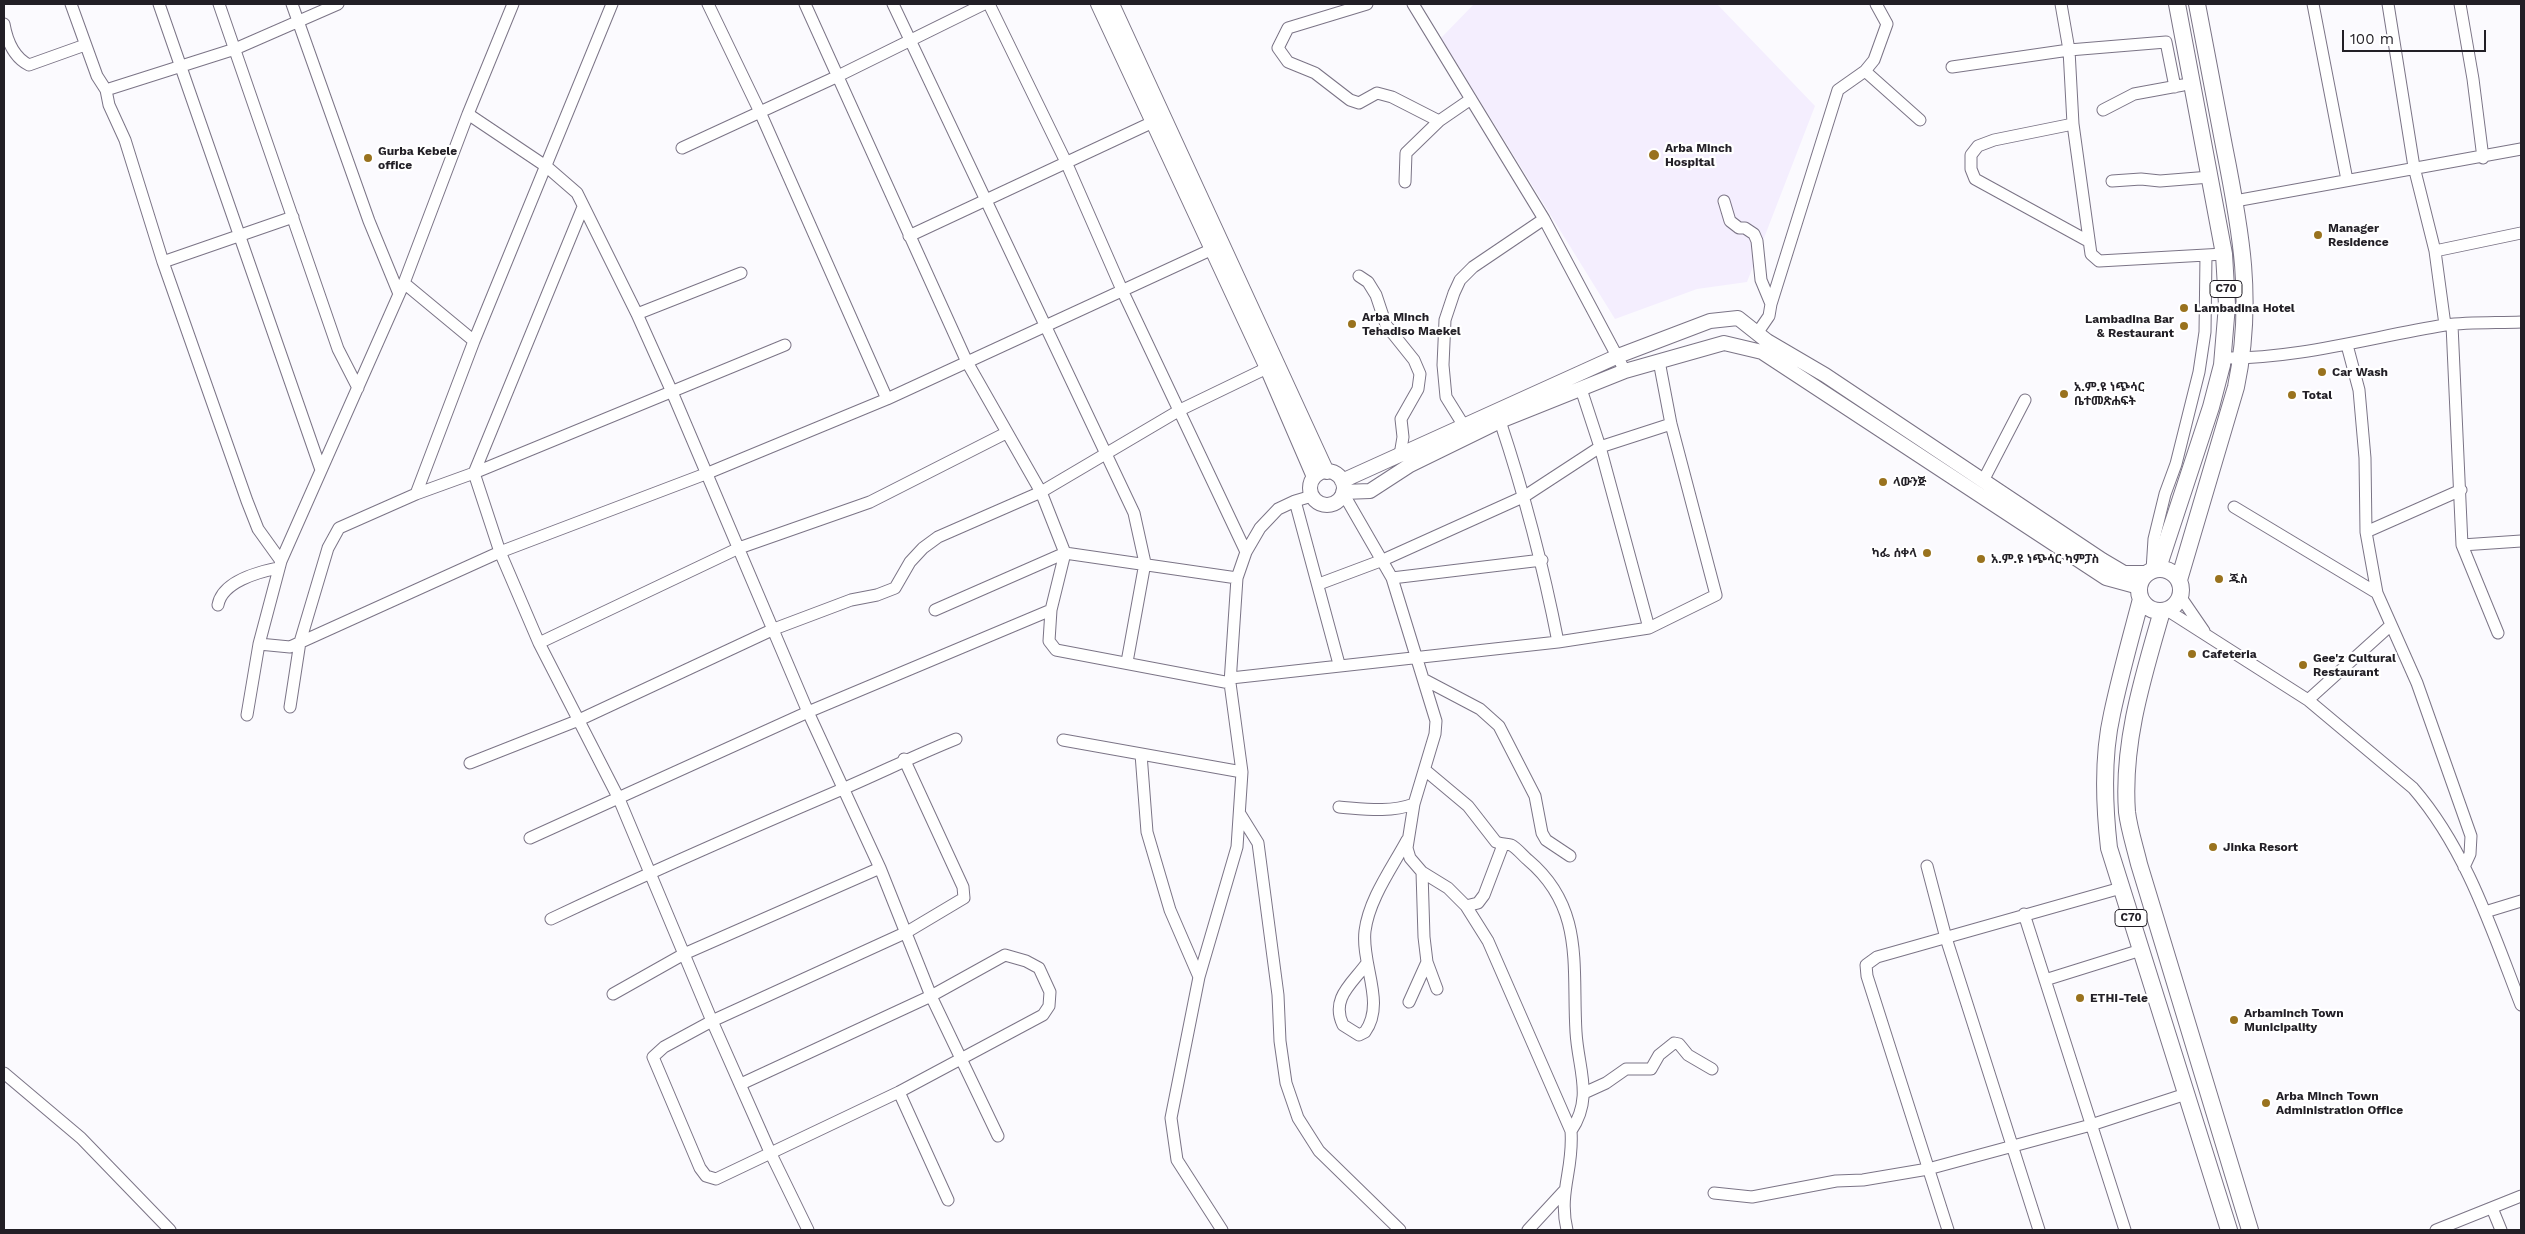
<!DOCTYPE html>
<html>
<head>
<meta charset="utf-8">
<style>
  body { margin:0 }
  #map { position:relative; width:2525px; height:1234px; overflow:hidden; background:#fbfafe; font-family:"Work Sans",sans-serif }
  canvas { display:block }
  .frame { position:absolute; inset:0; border:5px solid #221f26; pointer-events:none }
  .scale { position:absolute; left:2342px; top:30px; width:144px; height:22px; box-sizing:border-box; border:2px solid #221f26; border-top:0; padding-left:6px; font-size:15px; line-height:18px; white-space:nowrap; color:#221f26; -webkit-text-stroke:4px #fff; paint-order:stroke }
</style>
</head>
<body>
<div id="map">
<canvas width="2525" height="1234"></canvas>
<div class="frame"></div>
<div class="scale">100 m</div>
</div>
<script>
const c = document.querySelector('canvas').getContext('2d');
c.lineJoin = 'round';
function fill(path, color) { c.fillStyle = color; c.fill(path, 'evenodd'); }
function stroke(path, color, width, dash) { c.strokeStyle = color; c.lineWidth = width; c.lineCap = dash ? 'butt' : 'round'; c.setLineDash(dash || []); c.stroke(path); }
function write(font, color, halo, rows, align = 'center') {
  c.font = font + ' "Work Sans","Noto Sans Ethiopic",sans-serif'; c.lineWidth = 4.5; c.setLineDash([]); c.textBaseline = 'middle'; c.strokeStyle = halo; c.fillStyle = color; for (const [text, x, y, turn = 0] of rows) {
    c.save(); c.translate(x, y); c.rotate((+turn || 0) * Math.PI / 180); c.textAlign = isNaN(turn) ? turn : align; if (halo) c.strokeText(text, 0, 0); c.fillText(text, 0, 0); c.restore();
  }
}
const built = new Path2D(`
  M1474,4h243l98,102 -68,176 -50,7 -82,30 -174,-281z`);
const minor = new Path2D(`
  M71,4l26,72 9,14 3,15 16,35 38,122 84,239 11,28 23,32
  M159,4l162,466
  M219,4l119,345 20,39
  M292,4l77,217 30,73
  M708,4l52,108 127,287
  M805,4l162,358 74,130 24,61 -14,57 -2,31 7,9 174,33
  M893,4l241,509 11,50 -18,99
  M989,4l77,158 56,128 124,262
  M1367,4l-79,24 -10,20 10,14 27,11 35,27 9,3 18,-10 15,4 47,24
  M1413,4l131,215 81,152
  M2061,4l8,46 4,74 18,130 8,7 125,-7
  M2313,4l34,176
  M2388,4l26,163 21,84 10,74
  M2460,4l13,75 10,79
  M4,24c3,17 9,33 25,41l56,-20
  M1952,67l117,-17 97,-8 9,45
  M1865,71l55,49
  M106,90l129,-41 103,-45
  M2103,110l31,-16 49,-9
  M468,114l79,53 30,26 60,121 35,78 136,320 72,156 51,128 67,140
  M2073,124l-79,16 -16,6 -7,9v14l4,10 113,62
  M682,148l154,-71 148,-73
  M2112,181l29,-2 19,2 50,-4
  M1405,182l1,-29 33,-32 32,-22
  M1724,201l6,20 9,7h6l9,6 3,7 4,39 10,24
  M2235,201l286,-52
  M583,207l-109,266 26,79 39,91 80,156 93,222 58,131 38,78
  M909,236l244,-114
  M2435,251l86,-18
  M163,262l130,-45
  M1359,276l9,6 8,13 10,30 28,35 6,14 -2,15 -17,30 2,18 -3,18
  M404,283l70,58
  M637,314l104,-41
  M2452,325l10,220 36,88
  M1758,332l11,-16 2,-12 67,-214 27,-19 9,-11 13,-36 -11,-20
  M2347,345l12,45 6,68 1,74 11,61 40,90 54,153 -1,18 -6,13
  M2223,358c75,1 148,-21 222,-33 25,-3 51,-2 76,-3
  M1581,389l19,58 49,181
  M1500,421c25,75 43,144 58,221
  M1464,426l-18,-29 -3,-32 2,-45 9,-27 6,-13 13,-13 71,-48
  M1984,479l41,-79
  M1343,493l49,85 44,143 -1,13 -21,70 -7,44 3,10 12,14 26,16 18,18 22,35 83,190c3,38 -13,61 -4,99
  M416,494l58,-153 138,-337
  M1295,501l44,163
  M2234,507l143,86
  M2366,532l95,-42
  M2462,545l59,-4
  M2152,570l2,-31 11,-45 11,-30 23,-92 6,-40 1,-77
  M1392,578l150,-18
  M1319,584l64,-24 142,-64 75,-49 71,-23
  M2180,596l24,35
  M218,605c4,-23 40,-33 60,-37
  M935,610l130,-57 172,25
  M2167,610l141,90 105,88c53,61 79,142 108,217
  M539,643l200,-95 131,-46 136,-69
  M259,644l31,3 210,-95 208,-79 179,-74 332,-153
  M1231,678l327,-36 91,-14 67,-33 -45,-171 -12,-63
  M1425,680l55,29 19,17 36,70 7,37 4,7 24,16
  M2308,700l83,-75
  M290,707l10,-65 28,-94 11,-20 77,-34 58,-21 311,-128
  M247,715l12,-71 22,-83 123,-278 64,-169 45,-110
  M1063,740l179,32
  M1141,754l6,78 23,78 29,67
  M470,763l109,-43 195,-91 77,-29 26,-5 18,-7 15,-26 13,-14 15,-11 103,-45 139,-82 87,-42
  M1425,770l43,36 28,36c5,2 11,2 15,3 6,3 12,11 17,15 57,48 44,107 48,172 2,37 18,65 -5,99
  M1339,807c26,2 50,6 75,-3
  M1240,814l18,29 20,152 2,46 6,42 12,35 21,33 81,79
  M530,838l278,-126 243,-102
  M1927,866l19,72 93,292
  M1422,872l2,65 3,25 10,27
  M1466,906l12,-3 6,-8 19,-50
  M2485,912l36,-11
  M2024,914l101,316
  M551,919c95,-45 191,-87 287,-128 40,-17 78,-36 118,-52
  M1367,963c-14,20 -37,35 -24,62l16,10 6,-3c21,-29 -4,-68 0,-101 4,-32 27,-63 42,-91
  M2045,980l96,-30
  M613,994l71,-40 196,-86
  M1409,1002l18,-40
  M4,1073l77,65 89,92
  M741,1084l190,-88 74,-41 21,6 13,7 11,24 -1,14 -6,9 -144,77 -183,87 -10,-3 -6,-8 -47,-111 11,-10 48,-26 195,-89 57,-34 -1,-11 -59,-128
  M899,1092l49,108
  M1584,1093l22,-10 20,-14h25l8,-14 15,-12 5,1 9,11 24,14
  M1714,1193l38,4 84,-16 27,-1 65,-11 163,-44 95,-31
  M2492,1208l9,22
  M1222,1230l-45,-70 -6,-42 28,-141 38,-130 5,-75 -12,-89 7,-105 9,-26 14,-24 18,-19 17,-8 17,-5
  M1528,1230l36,-39
  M1948,1230l-81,-254 -1,-11 11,-8 244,-69
  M2436,1230l85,-34`);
const major = new Path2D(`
  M1098,4l169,364 47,109
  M1112,4l215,468
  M1310 488a17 17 0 1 1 34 0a17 17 0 1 1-34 0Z
  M1342,481l276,-125 92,-35 28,-3 29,23 58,34 277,185 22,13h23
  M1343,492l27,-1 40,-26 90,-44 125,-50 99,-28 38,9 344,226 33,9`);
const highway = new Path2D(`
  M2158,568l53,-161 11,-42 5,-60 -3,-51 -47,-250
  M2139 590a21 21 0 1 1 42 0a21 21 0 1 1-42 0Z
  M2179,580l57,-193c18,-86 5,-156 -12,-241 -9,-47 -18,-95 -27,-142
  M2141,599c-10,38 -21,77 -29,115 -10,44 -8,90 -3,134l120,382
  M2162,611c-19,66 -40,132 -35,201 2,17 8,35 12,52l111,366`);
const markers = [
  [1654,155,6,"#99721e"],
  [368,158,5,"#99721e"],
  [2318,235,5,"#99721e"],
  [2184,308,5,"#99721e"],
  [1352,324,5,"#99721e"],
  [2184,326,5,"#99721e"],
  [2322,372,5,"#99721e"],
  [2064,394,5,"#99721e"],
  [2292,395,5,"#99721e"],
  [1883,482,5,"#99721e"],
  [1927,553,5,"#99721e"],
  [1981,559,5,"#99721e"],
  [2219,579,5,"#99721e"],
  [2192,654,5,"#99721e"],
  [2303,665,5,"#99721e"],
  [2213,847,5,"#99721e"],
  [2080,998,5,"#99721e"],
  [2234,1020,5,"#99721e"],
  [2266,1103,5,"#99721e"]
];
const shields = [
  [2226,289,32],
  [2131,918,32]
];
const shieldNames = [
  ["C70",2226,289],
  ["C70",2131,918]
];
const poiNames = [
  ["Arba Minch",1665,148],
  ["Hospital",1665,162],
  ["Gurba Kebele",378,151],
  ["office",378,165],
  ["Manager",2328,228],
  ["Residence",2328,242],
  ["Lambadina Hotel",2194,308],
  ["Arba Minch",1362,317],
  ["Tehadiso Maekel",1362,331],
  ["Lambadina Bar",2174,319,"right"],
  ["& Restaurant",2174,333,"right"],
  ["Car Wash",2332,372],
  ["አ.ም.ዩ ነጭሳር",2074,387],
  ["ቤተመጽሐፍት",2074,401],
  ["Total",2302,395],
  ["ላውንጅ",1893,482],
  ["ካፌ ሰቀላ",1917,553,"right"],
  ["አ.ም.ዩ ነጭሳር ካምፓስ",1991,559],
  ["ጁስ",2229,579],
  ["Cafeteria",2202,654],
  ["Gee'z Cultural",2313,658],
  ["Restaurant",2313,672],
  ["Jinka Resort",2223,847],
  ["ETHI-Tele",2090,998],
  ["Arbaminch Town",2244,1013],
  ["Municipality",2244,1027],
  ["Arba Minch Town",2276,1096],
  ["Administration Office",2276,1110]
];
fill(built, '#f4eefe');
stroke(minor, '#7b7486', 13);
stroke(major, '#7b7486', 16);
stroke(highway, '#7b7486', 18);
stroke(minor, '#fff', 11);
stroke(major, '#fff', 14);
stroke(highway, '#fff', 16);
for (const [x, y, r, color] of markers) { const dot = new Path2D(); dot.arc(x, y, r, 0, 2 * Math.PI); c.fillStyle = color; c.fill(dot); stroke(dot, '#fff', 2); }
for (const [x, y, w] of shields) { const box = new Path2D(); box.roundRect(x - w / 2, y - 8.5, w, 17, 4); c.fillStyle = '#fff'; c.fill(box); stroke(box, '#221f26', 1); }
write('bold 11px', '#221f26', null, shieldNames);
write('bold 12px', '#221f26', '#fff', poiNames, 'left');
</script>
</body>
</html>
